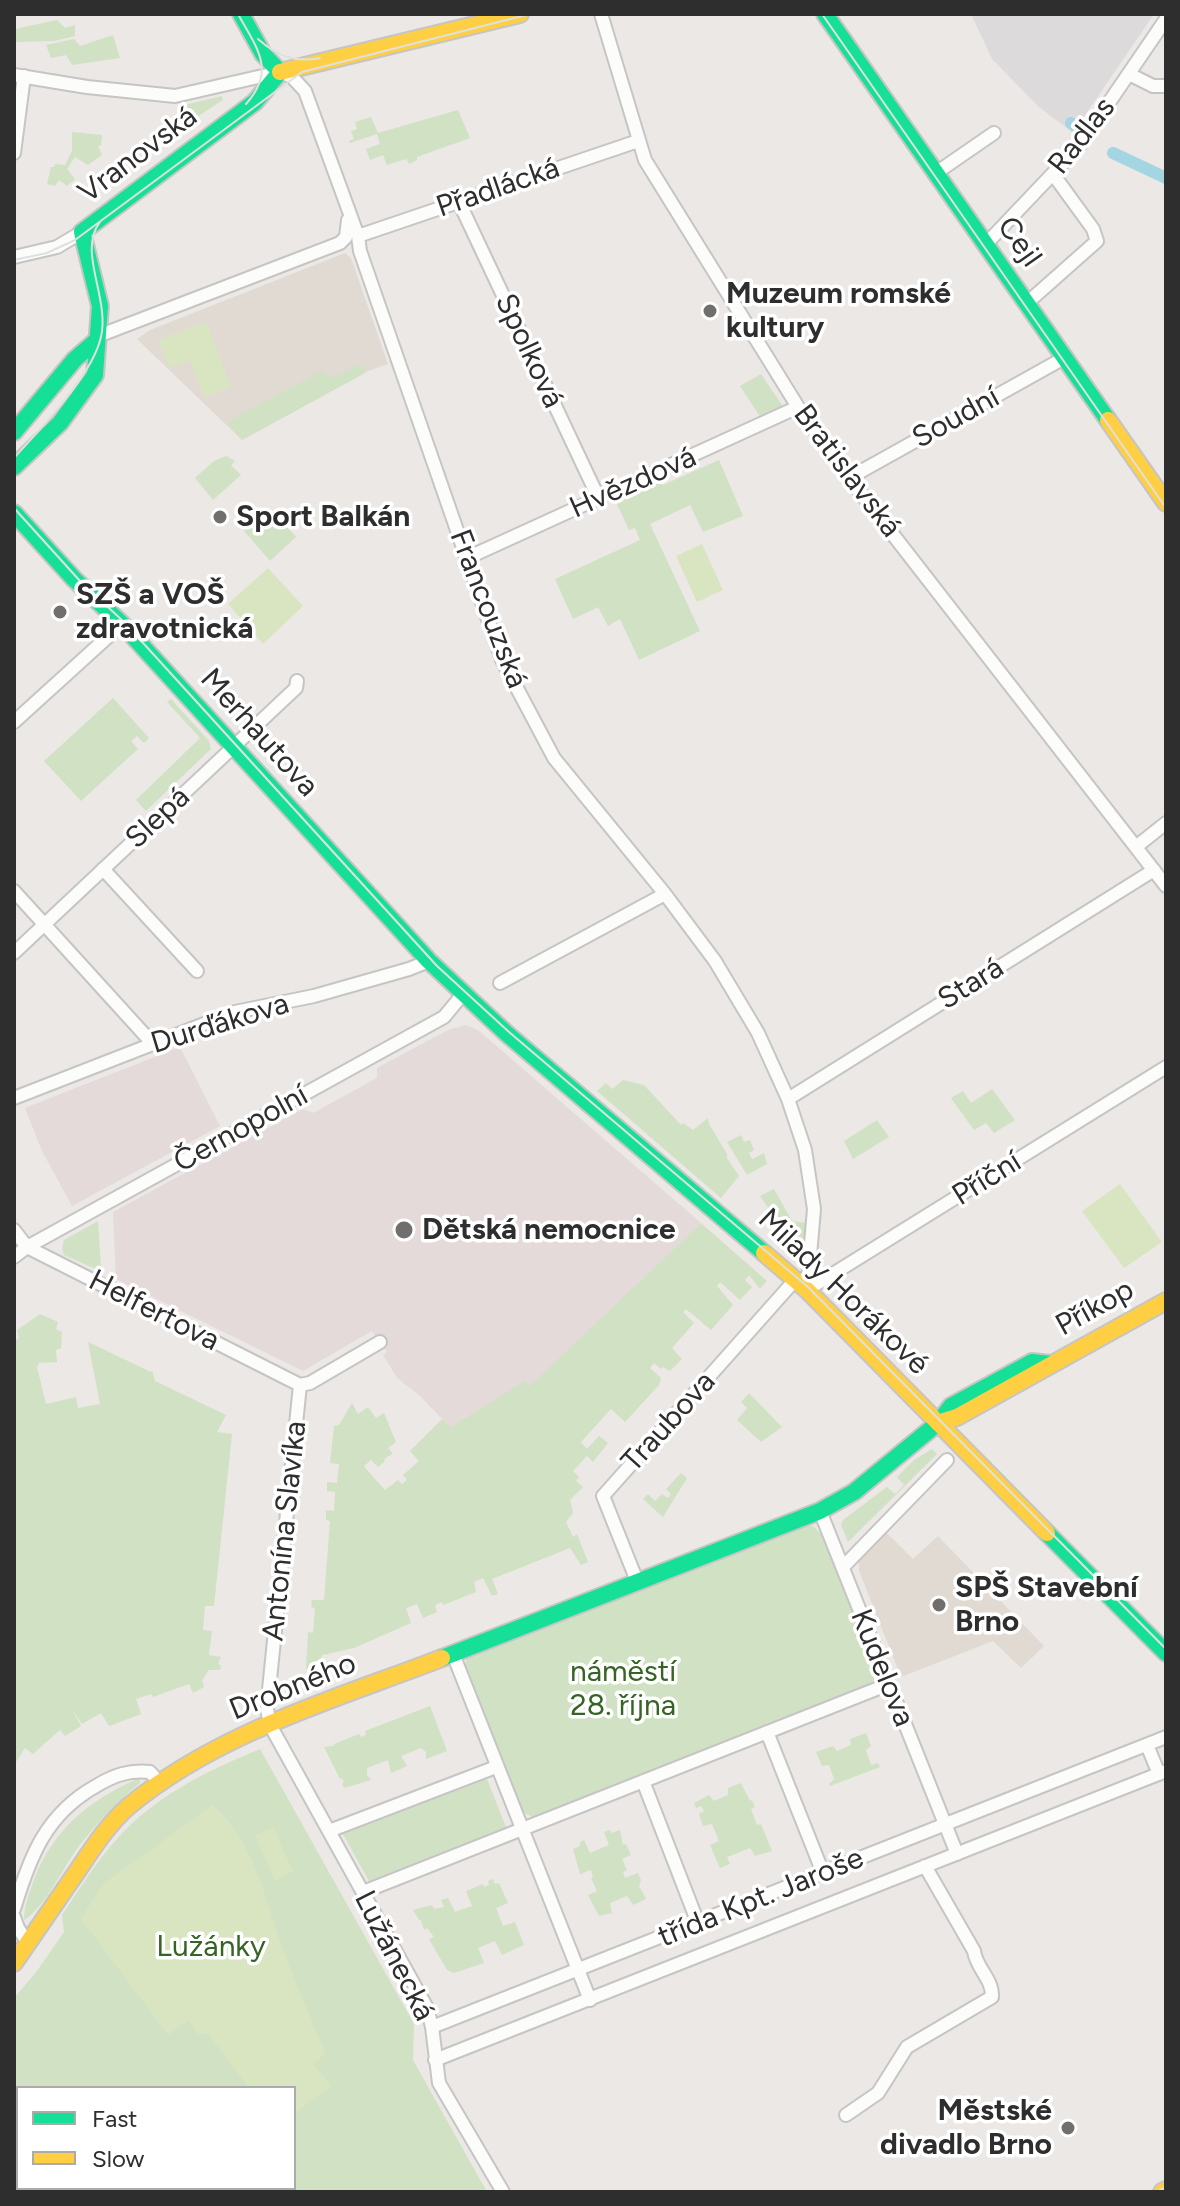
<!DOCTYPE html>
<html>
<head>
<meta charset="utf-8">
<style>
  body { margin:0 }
  #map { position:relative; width:1180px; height:2206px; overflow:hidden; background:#ebe8e5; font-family:Figtree,sans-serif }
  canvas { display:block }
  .frame { position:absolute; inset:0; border:16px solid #2e2e2e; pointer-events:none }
  .legend { position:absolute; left:16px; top:2086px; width:280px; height:104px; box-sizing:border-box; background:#fff; border:2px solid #ababab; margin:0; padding:10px 14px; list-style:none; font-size:24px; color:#2e2e2e }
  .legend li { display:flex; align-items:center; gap:16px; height:40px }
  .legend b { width:40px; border:2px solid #ababab }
</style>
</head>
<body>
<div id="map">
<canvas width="1180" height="2206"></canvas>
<div class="frame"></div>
<ul class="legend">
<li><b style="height:10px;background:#16e098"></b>Fast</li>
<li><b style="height:10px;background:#ffcf43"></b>Slow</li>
</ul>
</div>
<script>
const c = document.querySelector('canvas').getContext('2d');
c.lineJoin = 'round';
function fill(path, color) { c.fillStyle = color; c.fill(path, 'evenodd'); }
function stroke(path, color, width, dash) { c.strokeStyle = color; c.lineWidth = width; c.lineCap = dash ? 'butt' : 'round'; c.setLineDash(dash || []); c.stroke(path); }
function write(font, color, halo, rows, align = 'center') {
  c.font = font + ' Figtree,sans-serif'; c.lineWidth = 7; c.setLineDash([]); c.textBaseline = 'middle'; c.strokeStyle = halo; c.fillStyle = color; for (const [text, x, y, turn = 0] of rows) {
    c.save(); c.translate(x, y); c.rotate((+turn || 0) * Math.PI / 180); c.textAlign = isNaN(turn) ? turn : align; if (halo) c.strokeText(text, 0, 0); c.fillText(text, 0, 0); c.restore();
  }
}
const industrial = new Path2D(`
  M971,14h183l-81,119 -34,-26 -47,-48z`);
const education = new Path2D(`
  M345,253l6,5 37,106 -20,7 -126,69 -105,-101 13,-9z
  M886,1532l27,27 25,-23 106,110 -23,22 -28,-27 -92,36 -42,-106v-9l3,-6z`);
const medical = new Path2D(`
  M465,1025l13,5 223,193 -171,164 -6,-6 -73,47 -32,-33 -22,-17 -14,-23 4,-3 -15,-21 -69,40 -187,-92 -3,-67 190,-103 10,4 64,-35v-10l71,-38z
  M180,1047l40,79 -148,80 -30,-55 -17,-43z`);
const green = new Path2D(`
  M57,20l8,8 10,-3v11l-21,5 -40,1 1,-13z
  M113,35l7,23 -48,7 -6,-10 -15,3 -5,-13 28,-6 6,7z
  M222,96l1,4 -37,24 -6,-18z
  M458,110l12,28 -53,19v3l-8,4 -3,-5 -19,6 -4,-10 -13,5 -4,-11 14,-5 -3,-10 -27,9 -1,-2 5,-2 -3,-8 6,-2 -2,-7 16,-5 7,16z
  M72,132l30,3 -1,10 -3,1 4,9 -14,10 -13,-8 -8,12 8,10 -8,7 -8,-6 -4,6 -8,-2 4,-17h3l1,-3 10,1 7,-14z
  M358,365l5,1 2,7 -123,67 -15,-18 96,-52 3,7 6,-2 2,2z
  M761,374l23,34 -23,10 -21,-32z
  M226,456l9,5 -4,4 10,10 -28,25 -18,-22 19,-17z
  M719,460l24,56 -40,16 -13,-27 -40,19 50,107 -61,29 -19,-41 -12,7 -10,-19 -25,12 -18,-40 85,-39 -5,-12 -6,2 -13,-28 42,-20 5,3z
  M255,510l9,5 8,-5 24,27 -26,24 -31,-36z
  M113,698l36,40 -5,5 -7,-7 -6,5 7,8 -57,52 -37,-40z
  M171,699l38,42 2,8 -65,62 -10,-11 64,-62 -33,-36z
  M623,1080l21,5 37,40 2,-2 10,7 15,-12 1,6 18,30v4l12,18 -18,22 -124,-107 9,-8 6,6z
  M992,1089l23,31 -21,13 -8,-10 -12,7 -23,-32 12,-7 8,12z
  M877,1120l12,17 -36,22 -9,-18z
  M741,1135l3,7 6,-2 4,10 -5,3 3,6 12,-6 3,11 -20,11 -20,-33z
  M774,1189l18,32 14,2 -4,30 -2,2 -40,-59z
  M98,1221l3,49 -1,1 -36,-16 -2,-7 2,-8z
  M701,1223l66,58 -7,8 -11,-14 -4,5 7,7 -12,13 -20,-18 -3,4 16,19 -22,25 -25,-21 -3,3 11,11 -22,25 10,11 -12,12 -7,-4 -2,2 -7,-6 -4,5 11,10 -2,7 -34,37 -14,-13 -30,33 6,7 12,-13 9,7 -15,19 -6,-6 -14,15 6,6 -3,4 7,6 -13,13 3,13 -7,9 7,15 4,-3 11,28 -7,3 -11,-17 -78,31 6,15 -6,2 -9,-18 -9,4 2,10 -33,13 -1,-3 -7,3 2,7 -14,6 -6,-14 -11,4 5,15 -57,25 -32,7 -2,12 -14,2 2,-37 5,1 2,-25 -4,-1 1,-7h12l6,-79 -4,-1v-10l8,1 1,-19 -8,-1v-9l10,1 2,-19 -9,-1 4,-37 5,-1 13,-22 6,11 10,-7 8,11 8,-5 12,29 -8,6 5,6 -8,4 -1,4 -6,5 -7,-7 -7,6 2,3 19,21 13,-10 4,4 5,-4 -4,-5 16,-14 -9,-10 32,-32 9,8 73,-46 6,5z
  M40,1314l18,8 -2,7 6,3 -1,16 -5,2 1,12 -18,1 -2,4 9,37 30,-7 2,11 22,-4 -12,-62 63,30 1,-2 3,11 71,34 -9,17 15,2 -18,172h-9l-2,24 9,1 -3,24 12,2 -3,6 3,3 -1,4h-11l-7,10 2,7 -11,6 -4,-9 -36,13 -2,-3 -15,5 5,15 -32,12 -8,-13 -19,11 -10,-15 9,17 -16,10 -5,-6 -27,24 -8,-6 -11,17v-423l5,-4 -2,-8z
  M749,1393l33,34 -21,15 -24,-22 10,-12 -6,-6z
  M932,1449l5,5 -89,88 -7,-17 2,-5 44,-33 8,7 9,-9 -7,-8 17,-17z
  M681,1473l6,5 -24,39 -20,-18 5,-5 7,7 7,-7 6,4 3,-4 -5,-5z
  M802,1526h11l8,8 55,138v6l-5,5 -338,134 -11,-5 -58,-146 3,-7z
  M430,1706l17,45 -21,8v-7l-5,-4 -20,8 6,10 -16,7 -3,-13 -21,8v7l4,5 -27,8 -2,-5 2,-1 -2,-4 -2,1 -16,-32 10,-1v-2l25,-10 2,3 5,-2 -1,-4z
  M866,1733l5,13 -5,4 5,15 7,-2 2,4 -50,19 -1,-2 5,-5 -5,-14 -7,1 -6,-14 17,-6 4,5 14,-6 -1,-6z
  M260,1749l154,275 -1,36 74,132h-473v-194l23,-27 27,-39 -2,-17c17,-25 34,-53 54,-75 40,-45 91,-69 144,-91zM18,2088h276v100h-276z
  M137,1779l4,2 -1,2c-23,19 -43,40 -61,63 -15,20 -35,63 -55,74 0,-14 6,-29 11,-43 20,-49 55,-77 102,-98z
  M487,1779l19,48 -137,54 -26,-47z
  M741,1783l9,18 2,-1 3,7 -4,2 6,16 4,-1 11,27 -17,5 -5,-8 -23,9 3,7 -10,4 -10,-23 9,-4 -7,-17 -9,2 -4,-12 5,-3 -3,-5 -5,2 -2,-5 15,-8 5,6 14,-6v-7z
  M610,1830l1,3 9,-3 3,15 3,-1 5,11 -9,4 5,11 -4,2 2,6 13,-5 3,7 -2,6 7,13 -13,6 -6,-9 -17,7 2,10 -13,3 -11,-21 9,-4 -6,-13 2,-1 -2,-7 -11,4 -7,-25 7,-3v-4l4,-2 6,13 19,-8 -5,-13z
  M493,1879l2,5 4,-1 9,20 -12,5 7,18 12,-4 9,23 -22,10 -7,-14 -17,7 6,15 -30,10 -7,-3 -18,-31 5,-2 -7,-9 -3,2 -3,-10h-2l-6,-10 19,-5 2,4 10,-2 -3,-7 7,-2 7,14 17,-6 -6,-15 17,-7 1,3 5,-2 -1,-4z`);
const pitch = new Path2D(`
  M206,322l25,65 -27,10 -14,-37 -21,8 -11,-28z
  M702,544l21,46 -26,12 -21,-46z
  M268,568l35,38 -40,38 -35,-40z
  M1120,1184l42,58 -38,26 -42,-57z
  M212,1805c42,34 52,92 70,141 13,36 28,72 44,108l-13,9 18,23 -37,28v-26h-45l-41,-54h-10l-10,-14 -20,15 -87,-116 22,-35z
  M273,1827l20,44 -18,11 -20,-47z`);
const stream = new Path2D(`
  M58,2192l1,-4`);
const canal = new Path2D(`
  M1071,123l6,4
  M1113,153l53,25`);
const street = new Path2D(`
  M601,14l44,146 153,247 51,71 317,408
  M1129,74l24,12h13
  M14,75l73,12 88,9 105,-24 12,5 13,14 53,145 2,15 142,409 52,98 111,136 50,67 43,72 30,66 17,51 9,59 -7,81
  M14,153l10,-77
  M936,173l58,-40
  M459,202l140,297
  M358,236l280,-95
  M986,244l94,-99 86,-126
  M14,257l43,-10 25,-15
  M1027,303l70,-62 -4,-12 -40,-55
  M98,336l242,-93 6,-6 2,-17
  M849,478l215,-120
  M467,558l331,-151
  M14,722l108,-98
  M1137,846l29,-23
  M103,869l94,102
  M14,891l139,153
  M14,953l282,-265 1,-7
  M500,983l165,-89
  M14,1098l221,-86 79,-16 95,-27 20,-8
  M788,1099l366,-229
  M14,1230l13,17 273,138
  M14,1257l13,-10 417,-230 19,-23
  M807,1290l359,-223
  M300,1385l-33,324 3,16 157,283 5,19 7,56 64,109
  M300,1385l10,-2 70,-41
  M820,1511l137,343
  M843,1567l104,-107
  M637,1581l-34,-85 192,-216
  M453,1654l137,346
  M767,1732l56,141
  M1147,1745l12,29
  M643,1781l55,142
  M329,1831l167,-64
  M363,1892l526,-208
  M14,1909c16,-53 32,-95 82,-123 18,-11 33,-16 54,-14l9,10
  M14,1917l4,11 10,15
  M432,2027l734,-290
  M435,2060l731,-289
  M846,2115l32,-22 29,-46 85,-50c1,-18 -16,-29 -18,-46l-49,-85`);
const fast = new Path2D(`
  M241,14l22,40 17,18
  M825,14l283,406
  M14,432l61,-73 22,-19
  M14,467l46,-44 35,-48 5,-69 -18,-74 173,-130 25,-30
  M14,513l60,66 48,45 307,337 77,72 258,220
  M1047,1533l119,120
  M442,1658l378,-147 34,-19 84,-69 13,-17 81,-44 19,2`);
const slow = new Path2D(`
  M280,72l240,-58
  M1108,420l58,83
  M764,1253l43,37 240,243
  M938,1423l19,-6 209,-116
  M14,1963c21,-30 41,-60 62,-90 16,-24 32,-49 53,-67 89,-74 207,-107 313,-148
  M1162,2192l4,-2`);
const tram = new Path2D(`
  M238,14c18,33 39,56 8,90
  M822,14l344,494
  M258,39c19,17 36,24 62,19
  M14,260l33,-7 28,-13 227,-168 228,-58
  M14,458c27,-30 78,-82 87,-121 9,-39 -24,-86 -1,-115
  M14,508l66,73 44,41 313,344 72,66 299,255 358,362
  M1156,2192l10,-5`);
const markers = [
  [710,311,8,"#706f6e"],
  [220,517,8,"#706f6e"],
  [60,612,8,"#706f6e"],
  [404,1230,10,"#706f6e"],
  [939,1605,8,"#706f6e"],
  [1068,2128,8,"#706f6e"]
];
const streetNames = [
  ["Radlas",1082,136,-52],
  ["Vranovská",138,155,-37],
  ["Přadlácká",498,188,-19],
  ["Cejl",1019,242,55],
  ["Spolková",529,351,65],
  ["Soudní",956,418,-29],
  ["Bratislavská",847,471,53],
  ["Hvězdová",633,483,-24],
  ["Francouzská",488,609,69],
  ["Merhautova",259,733,48],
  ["Slepá",158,818,-43],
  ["Stará",971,984,-32],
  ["Durďákova",220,1024,-17],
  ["Černopolní",241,1129,-29],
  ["Příční",987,1179,-32],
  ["Milady Horákové",843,1292,44],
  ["Příkop",1095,1308,-29],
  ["Helfertova",154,1311,27],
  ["Traubova",669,1422,-48],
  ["Antonína Slavíka",285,1531,-84],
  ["Kudelova",882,1668,68],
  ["Drobného",293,1687,-22],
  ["třída Kpt. Jaroše",761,1898,-22],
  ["Lužánecká",394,1956,63]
];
const poiNames = [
  ["Muzeum romské",726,294],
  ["kultury",726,328],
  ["Sport Balkán",236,517],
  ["SZŠ a VOŠ",76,595],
  ["zdravotnická",76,629],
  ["Dětská nemocnice",422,1230],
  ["SPŠ Stavební",955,1588],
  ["Brno",955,1622],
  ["Městské",1052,2111,"right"],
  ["divadlo Brno",1052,2145,"right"]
];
const parkNames = [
  ["náměstí",623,1672],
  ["28. října",623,1706],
  ["Lužánky",211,1947]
];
fill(industrial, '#dcdadb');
fill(education, '#e1dad2');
fill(medical, '#e3dad9');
fill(green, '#d1e1c3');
fill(pitch, '#d9e5c1');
stroke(stream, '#a3d5e2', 3);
stroke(canal, '#a3d5e2', 12);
stroke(street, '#c6c5c5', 16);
stroke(fast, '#c6c5c5', 20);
stroke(slow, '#c6c5c5', 20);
stroke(street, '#fcfcfb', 12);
stroke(fast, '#16e098', 16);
stroke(slow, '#ffcf43', 16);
stroke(tram, '#dfe0e0', 2);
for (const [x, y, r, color] of markers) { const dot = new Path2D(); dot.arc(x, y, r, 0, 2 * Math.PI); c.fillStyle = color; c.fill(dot); stroke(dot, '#fff', 3); }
write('30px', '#2e2e2e', '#fff', streetNames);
write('bold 30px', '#2e2e2e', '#fff', poiNames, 'left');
write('30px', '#366425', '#fff', parkNames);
</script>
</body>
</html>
